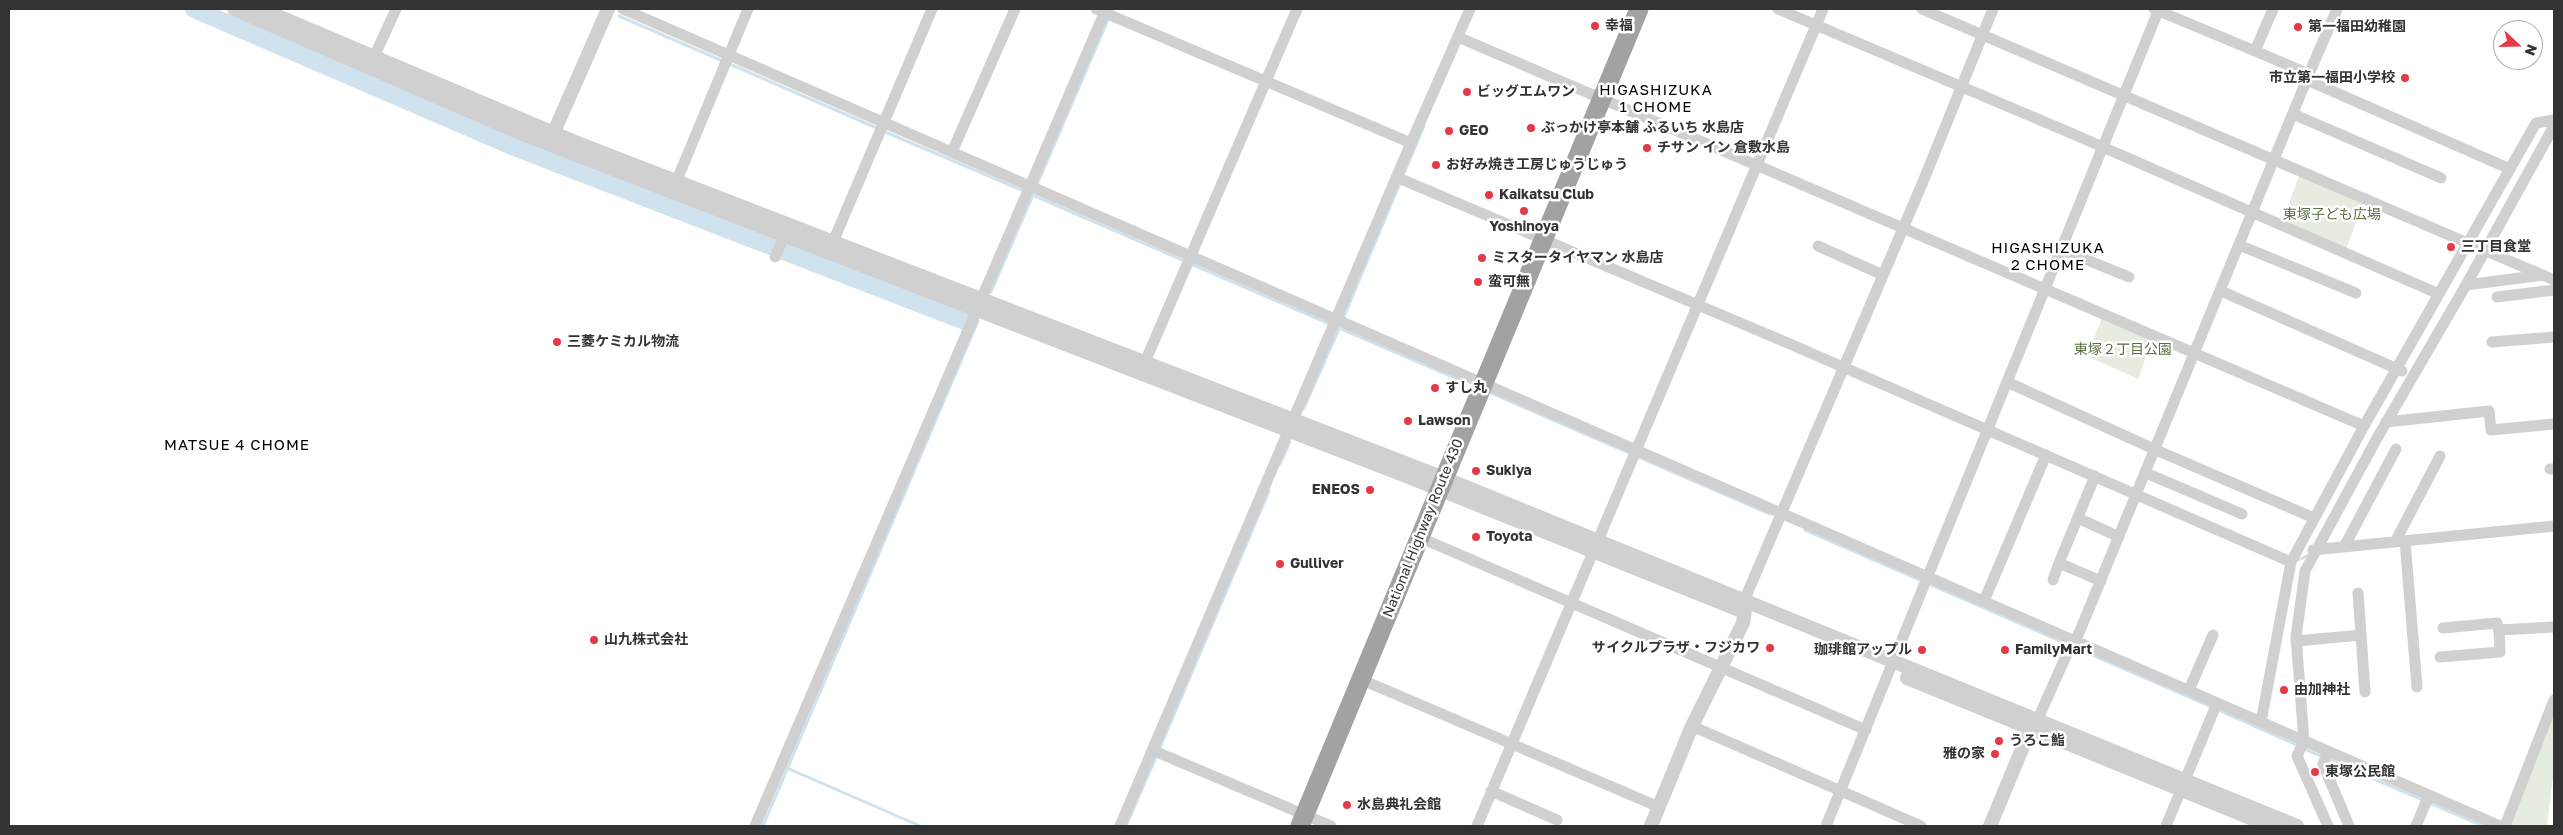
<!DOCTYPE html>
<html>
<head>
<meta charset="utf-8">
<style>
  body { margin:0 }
  #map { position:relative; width:2563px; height:835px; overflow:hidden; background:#fff; font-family:"Golos Text",sans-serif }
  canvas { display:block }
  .frame { position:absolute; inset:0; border:10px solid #333; pointer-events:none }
  .north { position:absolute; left:2493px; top:20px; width:50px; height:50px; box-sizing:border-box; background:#fff; border:1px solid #adadad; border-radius:50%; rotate:111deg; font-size:14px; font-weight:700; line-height:20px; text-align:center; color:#333 }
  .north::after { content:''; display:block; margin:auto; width:18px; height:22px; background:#e63946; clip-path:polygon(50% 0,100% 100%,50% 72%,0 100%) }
</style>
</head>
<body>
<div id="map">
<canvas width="2563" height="835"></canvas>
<div class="frame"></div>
<div class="north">N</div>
</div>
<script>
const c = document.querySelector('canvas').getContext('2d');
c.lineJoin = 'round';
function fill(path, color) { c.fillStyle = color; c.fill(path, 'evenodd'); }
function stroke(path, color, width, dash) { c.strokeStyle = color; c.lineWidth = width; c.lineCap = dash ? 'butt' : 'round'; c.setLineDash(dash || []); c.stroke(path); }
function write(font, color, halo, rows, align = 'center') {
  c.font = font + ' "Golos Text","Noto Sans JP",sans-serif'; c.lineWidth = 5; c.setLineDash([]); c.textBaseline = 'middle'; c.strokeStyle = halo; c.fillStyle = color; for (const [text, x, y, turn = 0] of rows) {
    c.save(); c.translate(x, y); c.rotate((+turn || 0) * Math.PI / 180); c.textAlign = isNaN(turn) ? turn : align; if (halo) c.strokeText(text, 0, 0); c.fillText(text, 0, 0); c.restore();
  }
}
const green = new Path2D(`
  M2300,174l64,28 -18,47 -64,-28z
  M2102,318l50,22 -14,39 -51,-23z
  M2554,711v57l-7,58h-37z`);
const stream = new Path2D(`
  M208,15l2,-6
  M619,16l258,112
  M883,131l141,60
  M1036,187l72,-167
  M1030,194l155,67
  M670,207l2,-5
  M1191,264l271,117
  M991,292l43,-99
  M1343,319l81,-193
  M1491,393l279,121
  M1304,408l36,-81
  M1280,464l10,-22
  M1805,530l407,177
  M2298,560l11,-5
  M2218,710l81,36
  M2305,749l178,77
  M1159,750l110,-259
  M787,768l133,58
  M763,826l215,-505
  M1126,826l31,-71`);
const river = new Path2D(`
  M194,9l318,137 453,175`);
const minor = new Path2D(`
  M623,9l1877,817
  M1096,9l315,134
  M1778,9l288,122 373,163
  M1922,9l632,271
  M2154,9l101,42
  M1458,37l906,389
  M374,57l22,-48
  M2309,74l28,-65
  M2307,80l203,89
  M2293,114l148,64
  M952,152l63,-143
  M1396,177l394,167 501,218
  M674,187l74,-178
  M2239,245l117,48
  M1818,246l65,29
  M830,249l102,-240
  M2060,249l69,28
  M775,257l12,-28
  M2466,285l77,-10
  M2221,291l181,80
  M2497,297l57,-7
  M2492,342l62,-5
  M1142,369l155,-360
  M2007,382l149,68 158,68
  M2386,422l103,-11 2,19 63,-6
  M2550,469h4
  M2146,473l96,41
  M2095,476l-36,87 42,18
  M2078,518l41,19
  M1421,538l445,192
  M2405,541l12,146
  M2395,542l45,-86
  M2344,547l52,-98
  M2313,550l241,-24
  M2053,580l6,-17
  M1984,601l62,-146
  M1746,603l1,-9 175,-410 71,-175
  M2443,628l54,-5 2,9
  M2361,635l4,57
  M2296,641l65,-6 -3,-42
  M2440,657l60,-5 -1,-22 55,-3
  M1360,679l299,128
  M2189,690l24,-55
  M2037,721l29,-65 13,-23 230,-559 -54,-23 18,-42
  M2261,722l30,-160 73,-136 172,-303 18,-3
  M1692,726l229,100
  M1152,750l179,76
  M2328,751l-5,13 26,62
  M1491,791l66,29
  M755,826l351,-817
  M1120,826l291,-683 59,-134
  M1477,826l346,-817
  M1826,826l333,-817
  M2166,826l51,-123
  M2328,826l-31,-70 7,-15 -8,-104 9,-66 71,-131 90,-155 88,-159
  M2416,826l13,-31
  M2505,826l49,-126`);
const tertiary = new Path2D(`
  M234,9l291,126 881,341 333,134
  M261,9l314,133 869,336 853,348
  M550,141l58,-132
  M1907,678l363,148
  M1651,826l41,-100 51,-103 3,-20
  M1990,826l37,-89 10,-15`);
const trunk = new Path2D(`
  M1300,826l339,-817`);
const markers = [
  [1595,26,5,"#e63946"],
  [2298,27,5,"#e63946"],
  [2405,78,5,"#e63946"],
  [1467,92,5,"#e63946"],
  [1531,128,5,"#e63946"],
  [1449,131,5,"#e63946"],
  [1647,148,5,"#e63946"],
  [1436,165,5,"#e63946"],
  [1489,195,5,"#e63946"],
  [1524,211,5,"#e63946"],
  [2451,247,5,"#e63946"],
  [1482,258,5,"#e63946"],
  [1478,282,5,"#e63946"],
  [557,342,5,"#e63946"],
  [1435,388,5,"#e63946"],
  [1408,421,5,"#e63946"],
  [1476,471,5,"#e63946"],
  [1370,490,5,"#e63946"],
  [1476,537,5,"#e63946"],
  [1280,564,5,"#e63946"],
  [594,640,5,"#e63946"],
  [1770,648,5,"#e63946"],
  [1922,650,5,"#e63946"],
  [2005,650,5,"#e63946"],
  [2284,690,5,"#e63946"],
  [1999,741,5,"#e63946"],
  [1995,754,5,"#e63946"],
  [2315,772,5,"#e63946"],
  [1347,805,5,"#e63946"]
];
const poiNames = [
  ["幸福",1605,26],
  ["第一福田幼稚園",2308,27],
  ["市立第一福田小学校",2395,78,"right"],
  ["ビッグエムワン",1477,92],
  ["ぶっかけ亭本舗 ふるいち 水島店",1541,128],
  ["GEO",1459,131],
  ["チサン イン 倉敷水島",1657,148],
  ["お好み焼き工房じゅうじゅう",1446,165],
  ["Kaikatsu Club",1499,195],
  ["Yoshinoya",1524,227,"center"],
  ["三丁目食堂",2461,247],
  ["ミスタータイヤマン 水島店",1492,258],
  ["蛮可無",1488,282],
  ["三菱ケミカル物流",567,342],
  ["すし丸",1445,388],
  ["Lawson",1418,421],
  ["Sukiya",1486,471],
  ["ENEOS",1360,490,"right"],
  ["Toyota",1486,537],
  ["Gulliver",1290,564],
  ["山九株式会社",604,640],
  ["サイクルプラザ・フジカワ",1760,648,"right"],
  ["珈琲館アップル",1912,650,"right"],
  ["FamilyMart",2015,650],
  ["由加神社",2294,690],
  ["うろこ鮨",2009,741],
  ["雅の家",1985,754,"right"],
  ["東塚公民館",2325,772],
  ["水島典礼会館",1357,805]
];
const parkNames = [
  ["東塚子ども広場",2332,215],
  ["東塚２丁目公園",2123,350]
];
const streetNames = [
  ["National Highway Route 430",1423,528,-68]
];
const neighbourhoodNames = [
  ["HIGASHIZUKA",1656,90],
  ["1 CHOME",1656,107],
  ["HIGASHIZUKA",2048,248],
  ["2 CHOME",2048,265],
  ["MATSUE 4 CHOME",237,445]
];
fill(green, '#e6ecdf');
stroke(stream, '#cfe2ee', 3);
stroke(river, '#cfe2ee', 18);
stroke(minor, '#d0d0d0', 11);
stroke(tertiary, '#d0d0d0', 14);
stroke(trunk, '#a2a2a2', 19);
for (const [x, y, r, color] of markers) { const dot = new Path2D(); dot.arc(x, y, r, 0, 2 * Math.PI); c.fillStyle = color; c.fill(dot); stroke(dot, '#fff', 2); }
write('bold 14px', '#333', '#fff', poiNames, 'left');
write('14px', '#56703f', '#fff', parkNames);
write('14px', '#333', '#fff', streetNames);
c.letterSpacing = '1px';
write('15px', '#000', '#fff', neighbourhoodNames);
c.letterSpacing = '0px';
</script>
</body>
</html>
